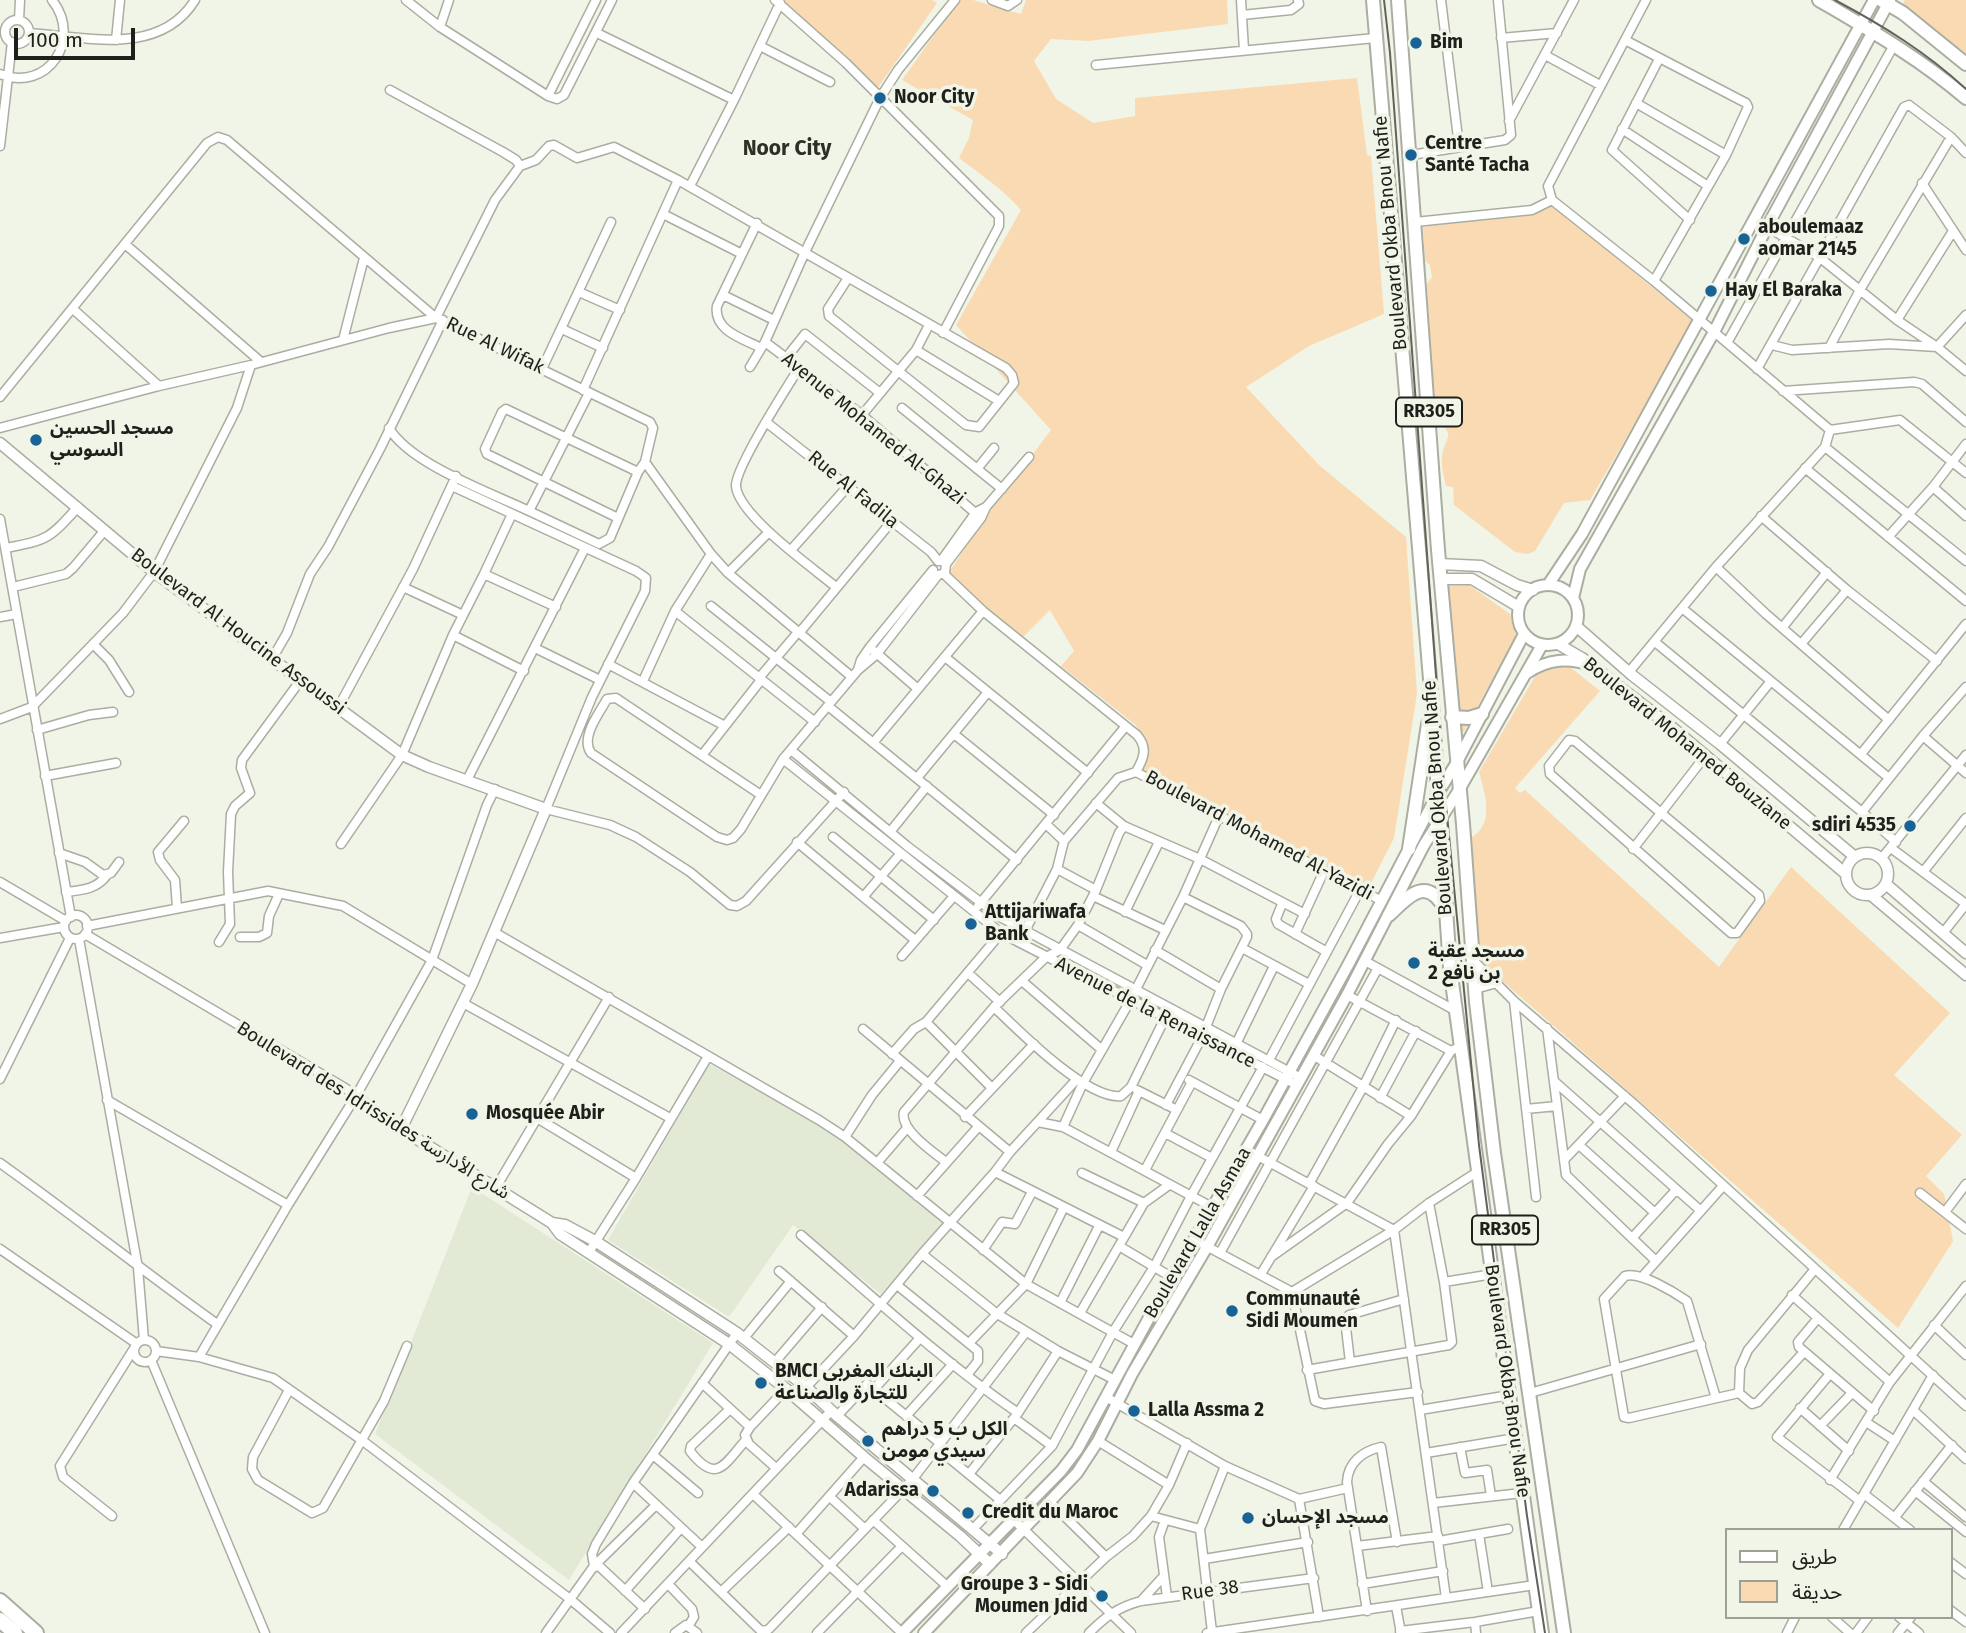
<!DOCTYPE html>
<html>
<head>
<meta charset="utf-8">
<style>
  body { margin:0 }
  #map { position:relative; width:1966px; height:1633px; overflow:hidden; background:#f0f5e7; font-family:"Fira Sans","Noto Sans Arabic",sans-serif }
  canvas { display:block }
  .legend { position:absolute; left:1725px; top:1528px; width:228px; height:91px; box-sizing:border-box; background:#f0f5e7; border:2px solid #9ca096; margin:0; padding:9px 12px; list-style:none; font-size:21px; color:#1f201c }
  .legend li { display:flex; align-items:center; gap:14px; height:35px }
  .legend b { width:35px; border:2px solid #9ca096 }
  .scale { position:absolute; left:14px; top:28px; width:121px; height:32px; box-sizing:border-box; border:4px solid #1f201c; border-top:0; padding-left:9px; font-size:21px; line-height:24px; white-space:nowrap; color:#1f201c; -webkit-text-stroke:5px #f0f5e7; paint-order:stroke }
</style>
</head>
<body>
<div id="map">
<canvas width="1966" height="1633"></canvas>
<ul class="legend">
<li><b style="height:9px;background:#fff"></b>طريق</li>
<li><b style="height:19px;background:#f9dab2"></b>حديقة</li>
</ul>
<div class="scale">100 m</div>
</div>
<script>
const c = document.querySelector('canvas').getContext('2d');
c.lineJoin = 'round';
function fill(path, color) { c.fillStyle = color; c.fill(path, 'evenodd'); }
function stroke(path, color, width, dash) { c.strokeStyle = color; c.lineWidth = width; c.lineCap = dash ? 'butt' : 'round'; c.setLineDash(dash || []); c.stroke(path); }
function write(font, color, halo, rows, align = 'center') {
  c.font = font + ' "Fira Sans","Noto Sans Arabic",sans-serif'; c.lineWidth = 7; c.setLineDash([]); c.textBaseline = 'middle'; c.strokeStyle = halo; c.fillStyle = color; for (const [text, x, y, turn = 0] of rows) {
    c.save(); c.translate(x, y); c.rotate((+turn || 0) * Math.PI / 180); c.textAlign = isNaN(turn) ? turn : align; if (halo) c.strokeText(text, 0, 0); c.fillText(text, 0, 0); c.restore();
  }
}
const built = new Path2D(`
  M709,1064l112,60 122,99 -62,71 -88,-69 -64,92 -121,-77z
  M472,1187l241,156 -144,237 -194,-146z`);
const green = new Path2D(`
  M777,0h155l5,3 -60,86z
  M959,0h14l48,14 5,-14h201l1,24 -140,17 -37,-2 -17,22 22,38 37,24 42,-7v-18l222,-20 10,77 4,1 13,158 -75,32 -63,41 73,78 87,72 11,157 -23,144 -25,49 -228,-117 -4,-44 -76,-60 13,-15 -24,-41 -27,27 -77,-60 41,-63 64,-84 -95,-105 65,-115c-18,-21 -40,-35 -62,-52l10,-20 4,-18 -71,-40z
  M1905,0h61v54l-64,-49z
  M1553,205l141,117 -104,178 -26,3 -29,48 -7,3 -13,-2 -61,-47 -1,-18 -7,-1c-2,-9 -5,-20 -4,-29 3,-24 16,-18 -7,-39l-8,-134 5,-7 -2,-12 -5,-4 -2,-34z
  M1469,585l41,29 6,22 -58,106 -14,-156z
  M1555,655l45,36 -85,97 5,5 5,-3 194,177 72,-100 159,146 -56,62 68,60 -36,41 18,18 9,47 -55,87 -408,-358 -15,-5 -9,-125c30,-12 20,-43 13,-68l68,-116z`);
const minor = new Path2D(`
  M406,0l34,27 108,69 9,3 7,-4 48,-95
  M775,0l71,63 153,153v10l-56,107
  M992,0l16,6 9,-6
  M1241,0l3,50
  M1441,0l18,146
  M1646,0l-98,186 4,14 102,81 176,149 70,-10 66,53
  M1242,15l49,-5 8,-6 -1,-4
  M19,20l1,-20
  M5 32a12 12 0 1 1 24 0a12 12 0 1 1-24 0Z
  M440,27l9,-27
  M29,33c56,4 131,24 166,-33
  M597,33l137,67
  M1501,38l56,-5
  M116,40l4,-40
  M1625,40l121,63 2,4 -22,48 -72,126
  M760,46l70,36
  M1545,55l55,30
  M1659,59l-47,91 78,70
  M1096,65l279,-27
  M0,74c48,19 83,-35 52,-74
  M548,96l48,-96
  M1636,103l90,52
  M1509,121l65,-121
  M1622,129l86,57
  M0,146l12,-104
  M1411,155l94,-15 6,-5 -13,-135
  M520,166l16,-6 13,-14 5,-1 23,13 37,-11 64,33
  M1922,183l44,67
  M690,186l44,-86 46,-97
  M663,214l79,40
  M1755,220l64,37 78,63 40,27 29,-32
  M1415,222l117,-12 20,-10
  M757,223l-40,83c-4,25 27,33 44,42
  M125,244l136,118
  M579,292l41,18
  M723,295l51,25
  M73,309l86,77
  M1897,320l56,-89
  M562,329l41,19
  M343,340l21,-82
  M765,342l97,73 119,103
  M1727,343l167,-298
  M1772,345l20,5 97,-6 48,3 29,24
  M1829,348l31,-58 91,-153
  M916,350l83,51
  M786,358l19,-24 75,59
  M750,367l15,-25 40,-90 75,-154 18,-28 57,-70
  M799,368c-12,19 -64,100 -63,118 2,29 77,82 100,101
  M542,369l69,-147
  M1757,369l147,-262 5,-2 42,32 15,16
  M583,390l95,-210 328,188 6,7 2,8 -35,44 -13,-2 -137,-109 -1,-7 20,-31
  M1783,391l131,-9 8,2 44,38
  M589,393l-60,118 70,33 11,-6 28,-66
  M0,397l207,-254 11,-6 9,3 209,178 59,-118 25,-34 -4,-6 -13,-8 -113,-62
  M902,408l100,81
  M862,415l54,-65 13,-25
  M766,422l165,130 7,9
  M0,428l159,-42 92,-21 138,-37 47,-10 214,104 3,6 -8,34 66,92 17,19 124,104
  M389,428c21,36 102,65 140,83
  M1825,447l141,114
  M1805,468l161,133
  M977,469l17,-21
  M452,486l184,85 10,7 -1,13 -53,106 -46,112 64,16 26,12 54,35 40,33 7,1 9,-5 98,-109
  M1933,487l33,29
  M512,514l-28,60 72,33
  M1761,516l86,74 90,71
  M618,518l-131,-64 -2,-5 17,-37 4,-3 132,63 7,-10
  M0,519l71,398
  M1888,537l45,-50 33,-43
  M6,548c42,-8 43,-9 72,-41
  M791,550l58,-65
  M941,561l35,-49 10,-5 43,-50
  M1716,567l50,47 123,106
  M728,573l41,-41
  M944,574l39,37 154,124c11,13 7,23 -1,37
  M13,587l53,-13 7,-6 32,-38
  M403,587l60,28
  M711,606l120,96
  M1682,608l207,170
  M675,611l140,111
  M0,617l17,-3
  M1782,628l45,-56
  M800,632l92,-111
  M453,635l71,36
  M1655,642l207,170 34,30
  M93,644l16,16 20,32
  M1801,644l46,-54
  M535,648l65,32
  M874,651l44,38
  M945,657l143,116
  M272,659l15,-26 23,-59 18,-27 52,-98 63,-129
  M608,664l117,62
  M858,670l3,-10 9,-13 63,-77
  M1629,672l87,-105 109,-120 5,-17
  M759,678l40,-47
  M643,681l32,-70 36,-57
  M828,706l189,154
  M338,708l75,-139 43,-93
  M0,719l32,-12 91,-94 31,-41 83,-164 14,-43
  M37,730l52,-15 24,-3
  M954,734l100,81
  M1923,736l43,37
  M1569,740l6,1 184,154 1,6 -23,32h-6l-181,-159 -1,-8z
  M873,743l110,-132
  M1720,744l51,-63
  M791,750l116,96 93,71 301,161
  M703,754l58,-74
  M1861,754l105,-130
  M783,759l218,174 296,152
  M1136,772l246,129
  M45,776l71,-13
  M917,778l71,-86
  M467,780l118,-232
  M761,795l-145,-97 -9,1c-8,15 -27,38 -16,54l126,84 10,3 6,-2 8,-9 42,-70 75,-89 19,-16 61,-79 7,-2 1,-9 35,-46 5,-11
  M1096,803l28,23 76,33 105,55
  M1862,812l61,-76 43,-49
  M1047,825l17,16
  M890,832l37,-46
  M833,837l101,83
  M797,842l118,98
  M341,844l61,-89 51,-120 31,-61
  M1891,848l75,56
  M1633,849l73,-94
  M59,853l26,9 18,13 8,-2 8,-11
  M1881,859l85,-104
  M1057,869l39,21
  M1923,872l43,-54
  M0,882l66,39
  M66,892c17,-2 31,-3 41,-17
  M864,896l37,-43
  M1093,896l72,34
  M1282,904l-6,15 2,5 49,28
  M978,906l147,-179
  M177,908l-2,-28 -15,-20 -2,-8 26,-31
  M1125,912l34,-70
  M64 927a12 12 0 1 1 24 0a12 12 0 1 1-24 0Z
  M1078,925l69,40
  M87,926l181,-35 75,15 129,78
  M1025,931l32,-62 7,-28 54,-63 18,-6
  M494,932l325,188 26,17 181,147 108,60
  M1943,933l23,-29
  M85,934l260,154 56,41
  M1295,934l29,-63
  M240,937h19l8,-4 2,-17 10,-22
  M0,938l64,-11
  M79,939l59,329 6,72
  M219,942l11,-18 -2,-52 3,-58 4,-8 15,-13 -9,-25 1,-8 58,-79
  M1242,948l67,36
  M1155,950l66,39
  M902,956l52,-60
  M1473,960l41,41 120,103 332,302
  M1365,961l91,50
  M968,973l32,29
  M1022,981l79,68
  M1475,989l22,-6
  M1347,995l104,56 4,-2
  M1514,1001l22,196
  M463,1003l207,115
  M994,1007c25,24 93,93 127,89l10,-9 34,-69
  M926,1022l65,65
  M1547,1028l19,147 90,86
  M863,1029l147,123
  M1237,1042l37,-76
  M892,1054l22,-25 12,-7 75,-89
  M1313,1055l98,61
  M1269,1060l91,-170
  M0,1079l70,-141
  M1189,1080l74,40
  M1554,1081l147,130
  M1137,1090l40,20
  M1380,1098l36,-67
  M107,1100l181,105
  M1166,1105l36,-68 19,-48 26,-52v-3l-6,-8 -58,-29
  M1526,1109l31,-3
  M965,1117l69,-73
  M537,1118l99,60
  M1038,1122l25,5 162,87
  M1063,1127l20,-44 47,-82 53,-104 36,-81
  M1165,1133l47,25
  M845,1137l27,-42 28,-34
  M1579,1145l76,68
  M1245,1149l149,81 52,368
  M1111,1152l28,-61
  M1564,1160l61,-64
  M946,1162c-13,-10 -47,-33 -42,-50l90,-105 52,-50 14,-7 18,-25 18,-35 23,-57 5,-7
  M0,1163c73,52 143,108 217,161
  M877,1163l30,-35
  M1145,1170l47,-88
  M995,1172l129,65
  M1082,1173l62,30
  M1309,1184l54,-97 33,-67
  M495,1189l114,-192
  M1920,1193l46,36
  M917,1196l61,-69
  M1945,1212l21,-28
  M801,1235c71,61 140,125 217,178
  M1633,1237l43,-47
  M1195,1240l97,52 23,109 9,3 94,-12
  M1119,1246l54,32
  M0,1249l137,95
  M983,1250l19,-28 13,2 17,-32
  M589,1252l47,-74 71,-120
  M1220,1253l158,-285
  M922,1254l74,59 62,38 57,29
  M1271,1257l76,-54 41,-59 23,-28 40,-65
  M779,1271l75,65
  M1261,1274l53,-88
  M1642,1277l81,-91
  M1444,1282l49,-8
  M897,1285l81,66v10l-11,14
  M1292,1292l102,-62 35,-27 48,-31
  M1792,1295l98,87
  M1060,1303l39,-77
  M1080,1313l64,-110 25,-18
  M1818,1318l-20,24 1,5 75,64
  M1934,1325l32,30
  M744,1338l47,-57
  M134 1351a11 11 0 1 1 22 0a11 11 0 1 1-22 0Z
  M969,1343l57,-59 38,-77
  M156,1351l43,6 74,21 90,63 207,158 40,34
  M199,1357l89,-152 68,-109 76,-136 55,-155 8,-16
  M151,1360l114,273
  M775,1362l47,-55
  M1350,1362l-4,-34 3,-13 55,-16
  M1307,1370l142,-25 3,-3 -8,-60 -15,-79
  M1829,1375l-52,62 83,64
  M702,1383l48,44
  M875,1388l45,-50
  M289,1390l-36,67 -1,12 6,11 54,33 11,-5 61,-107 23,-55
  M1530,1393l171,-49
  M1739,1393l1,-25 8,-18 67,-81
  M1739,1393l13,11 6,-2 46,-50
  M1106,1397l119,69 74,33 49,-11
  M796,1398l58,-62 68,-82 73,-82 15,-20 67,-73
  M1716,1398l-29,-97c-13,-9 -47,-30 -62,-25l-21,23 20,118 5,1 110,-25
  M1800,1408l49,43
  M730,1409l-39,37 -1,5c27,35 35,12 56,-11
  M1420,1410l90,-15
  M1913,1410l53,49
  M837,1416l30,-32 74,60
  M906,1416l47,-52
  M1014,1418l38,28
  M1866,1422l29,19
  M1820,1426l32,-33
  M1098,1441l71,44
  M1460,1447l5,26 22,-3 4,26
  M938,1449l61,50
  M1426,1453l90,-15
  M653,1455l45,38
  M776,1468l-27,-24 -4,-9 5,-8 36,-38
  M969,1474l49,-61 40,-62
  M1830,1480l60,-98 76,-96
  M1923,1481l43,36
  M633,1483l69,64
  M1915,1491l51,41
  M753,1494l149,139
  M1864,1494l46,36
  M830,1497l35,32
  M1299,1499l20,118
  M1050,1502l56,55
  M1433,1503l89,-10
  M112,1516l-49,-39 -3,-11 75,-119
  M1151,1516l49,13
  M1895,1517l57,-72
  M1013,1519l118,114
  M873,1520l74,66
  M1165,1520l-6,17 8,60
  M973,1529l79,-83 61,-114 41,-65 37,-71 72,-129
  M1843,1530l90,-155
  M796,1534l68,-77
  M1479,1534l29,-5
  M1439,1541l40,-7 9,58
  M1357,1546l81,-10
  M1204,1559l104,-17
  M689,1561l71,69 4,1 5,-2 143,-149 114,-148
  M1950,1562l16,12
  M668,1584l24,25 2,8 -5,8
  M1362,1584l81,-13
  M625,1591l56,-63
  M721,1592l68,-65
  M1141,1601l22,-24
  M1396,1606l5,27
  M645,1609l-45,-42 -6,-1 -2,-12 4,-10 37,-61 104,-150
  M1950,1610l16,12
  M1367,1611l-20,-129c1,-20 16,-31 34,-35l16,95
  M1832,1617l18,16
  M1899,1617l20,16
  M1475,1622l1,11
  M1400,1631l75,-9 64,-11
  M1212,1632l-12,-103 25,-63
  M546,1633l48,-67 62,-61
  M621,1633l210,-222
  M675,1633l11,-8 11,8
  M817,1633l85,-87
  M1026,1633l80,-76 27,-21 18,-20 18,-31 18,-42
  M1089,1633c16,-16 29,-26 52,-32l173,-23
  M1207,1633l328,-48
  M1787,1633l8,-16
  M1856,1633l12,-16
  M1898,1633l13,-16`);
const tertiary = new Path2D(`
  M0,443l154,129 248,183 27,12 117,42 -74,175 -71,145 151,94 8,11 169,110 57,45 78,68 96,79 30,28
  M1439,564l42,2 36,19 16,5
  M1440,579h32l47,28
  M1576,626l56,49 88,69 135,113
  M1558,644l24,14 92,71 172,145
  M1846 874a21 21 0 1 1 42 0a21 21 0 1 1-42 0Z
  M1886,884l80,69
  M1871,895l95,80
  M552,1223l13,2 30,16 142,92 69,54 31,29 165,138`);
const secondary = new Path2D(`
  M1548,585l34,-51 292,-534
  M1518 615a30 30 0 1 1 60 0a30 30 0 1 1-60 0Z
  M1573,598l7,-29 134,-237 53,-105 123,-227
  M1527,673c21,-14 41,-16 66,-7
  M902,1633l159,-162 16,-21 74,-136 112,-194 85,-155 90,-172 19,-31 67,-128
  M924,1633l153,-160 21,-32 34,-67 75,-127 140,-252 77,-150 35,-55 83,-145`);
const primary = new Path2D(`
  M1373,0l59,703 18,265 92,665
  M1398,0l40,550 25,274 13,178 18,151 70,480
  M1819,0c51,30 102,59 147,98
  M1881,0l22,13 63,51
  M1452,717l17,1 13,-4
  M1409,849l19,-125
  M1389,915c18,-17 37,-41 56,-6`);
const trunk = new Path2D(`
  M0,1601l36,32
  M0,1620l15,13`);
const tram = new Path2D(`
  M1384,0l6,53 54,731 35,361 48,371 18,117
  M1835,0c47,25 91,52 131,89`);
const markers = [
  [1416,43,7,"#186295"],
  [880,98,7,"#186295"],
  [1411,155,7,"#186295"],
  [1744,239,7,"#186295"],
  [1711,291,7,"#186295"],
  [36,440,7,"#186295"],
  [1910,826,7,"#186295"],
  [971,924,7,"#186295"],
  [1414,963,7,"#186295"],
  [472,1114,7,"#186295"],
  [1232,1311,7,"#186295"],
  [761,1383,7,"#186295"],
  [1134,1411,7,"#186295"],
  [868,1441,7,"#186295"],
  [933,1491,7,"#186295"],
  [968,1513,7,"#186295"],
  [1248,1518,7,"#186295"],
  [1102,1596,7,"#186295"]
];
const shields = [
  [1429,412,66],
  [1505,1230,66]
];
const shieldNames = [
  ["RR305",1429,412],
  ["RR305",1505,1230]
];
const poiNames = [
  ["Bim",1430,43],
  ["Noor City",894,98],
  ["Centre",1425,144],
  ["Santé Tacha",1425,166],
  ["aboulemaaz",1758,228],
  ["aomar 2145",1758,250],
  ["Hay El Baraka",1725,291],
  ["مسجد الحسين",50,429],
  ["السوسي",50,451],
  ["sdiri 4535",1896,826,"right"],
  ["Attijariwafa",985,913],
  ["Bank",985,935],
  ["مسجد عقبة",1428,952],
  ["بن نافع 2",1428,974],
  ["Mosquée Abir",486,1114],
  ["Communauté",1246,1300],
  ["Sidi Moumen",1246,1322],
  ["BMCI البنك المغربي",775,1372],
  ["للتجارة والصناعة",775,1394],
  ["Lalla Assma 2",1148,1411],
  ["الكل ب 5 دراهم",882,1430],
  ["سيدي مومن",882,1452],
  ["Adarissa",919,1491,"right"],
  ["Credit du Maroc",982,1513],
  ["مسجد الإحسان",1262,1518],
  ["Groupe 3 - Sidi",1088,1585,"right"],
  ["Moumen Jdid",1088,1607,"right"]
];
const streetNames = [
  ["Boulevard Okba Bnou Nafie",1391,233,-95],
  ["Rue Al Wifak",495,346,26],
  ["Avenue Mohamed Al-Ghazi",873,429,39],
  ["Rue Al Fadila",853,490,39],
  ["Boulevard Al Houcine Assoussi",238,632,37],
  ["Boulevard Mohamed Bouziane",1687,744,39],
  ["Boulevard Okba Bnou Nafie",1438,798,-94],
  ["Boulevard Mohamed Al-Yazidi",1259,836,28],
  ["Avenue de la Renaissance",1155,1013,27],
  ["Boulevard des Idrissides شارع الأدارسة",373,1111,32],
  ["Boulevard Lalla Asmaa",1198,1233,-60],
  ["Boulevard Okba Bnou Nafie",1507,1381,82],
  ["Rue 38",1210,1591,-8]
];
const neighbourhoodNames = [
  ["Noor City",787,149]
];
fill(built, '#e2e9d5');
fill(green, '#f9dab2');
stroke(minor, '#aaaea2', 11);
stroke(tertiary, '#aaaea2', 13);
stroke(secondary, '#aaaea2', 14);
stroke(primary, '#aaaea2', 16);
stroke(trunk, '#aaaea2', 18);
stroke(minor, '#fff', 8);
stroke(tertiary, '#fff', 10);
stroke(secondary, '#fff', 10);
stroke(primary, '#fff', 12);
stroke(trunk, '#fff', 14);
stroke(tram, '#61635c', 2);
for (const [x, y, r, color] of markers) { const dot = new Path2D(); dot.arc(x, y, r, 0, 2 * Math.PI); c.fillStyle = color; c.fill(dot); stroke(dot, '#f0f5e7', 2.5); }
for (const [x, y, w] of shields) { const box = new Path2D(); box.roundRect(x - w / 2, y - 14.5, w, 29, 5); c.fillStyle = '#f0f5e7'; c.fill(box); stroke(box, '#1f201c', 2); }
write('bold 18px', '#1f201c', null, shieldNames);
write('bold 19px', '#1f201c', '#f0f5e7', poiNames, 'left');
write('19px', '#1f201c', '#f0f5e7', streetNames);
write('bold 21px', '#2d3026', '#f0f5e7', neighbourhoodNames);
</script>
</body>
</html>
